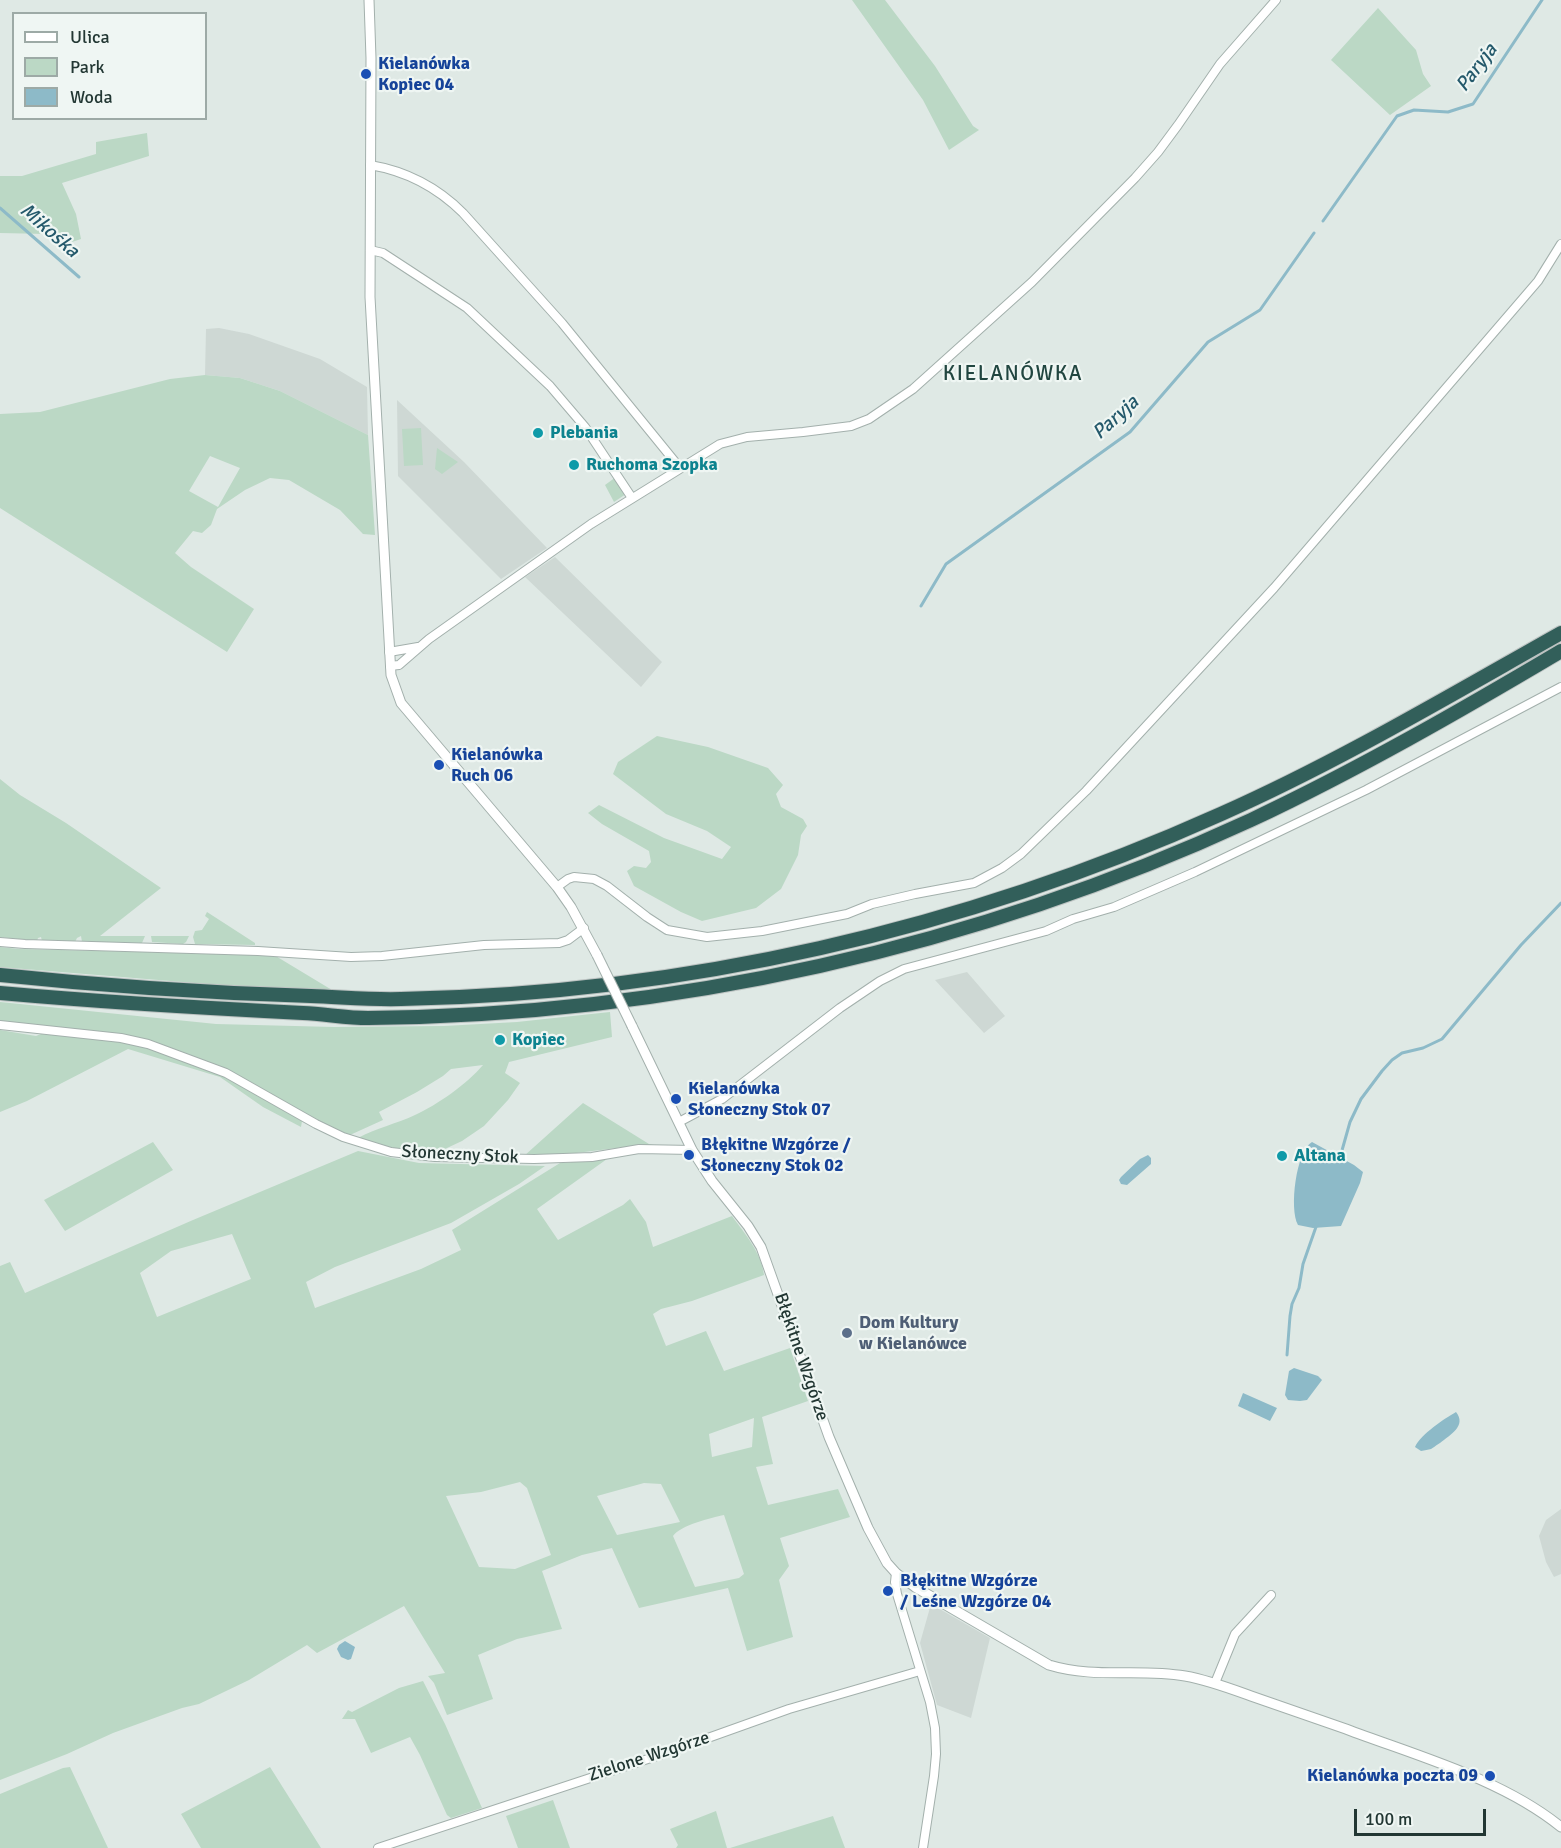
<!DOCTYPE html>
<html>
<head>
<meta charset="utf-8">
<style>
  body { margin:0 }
  #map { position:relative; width:1561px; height:1848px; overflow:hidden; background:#dfe9e5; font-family:Signika,sans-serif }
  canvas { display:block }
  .legend { position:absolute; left:12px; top:12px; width:195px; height:108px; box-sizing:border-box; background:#eff6f3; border:2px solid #9daaa6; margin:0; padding:8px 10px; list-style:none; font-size:18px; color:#223733 }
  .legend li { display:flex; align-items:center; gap:12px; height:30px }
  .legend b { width:30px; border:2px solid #9daaa6 }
  .scale { position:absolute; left:1354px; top:1809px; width:132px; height:27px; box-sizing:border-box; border:3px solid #223733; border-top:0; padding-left:8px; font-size:18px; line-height:21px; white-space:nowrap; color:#223733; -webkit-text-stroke:4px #eff6f3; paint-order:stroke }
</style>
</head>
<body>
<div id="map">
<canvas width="1561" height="1848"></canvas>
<ul class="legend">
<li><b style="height:8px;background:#fff"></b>Ulica</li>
<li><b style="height:16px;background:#bbd8c5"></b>Park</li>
<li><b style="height:16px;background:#8dbac8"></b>Woda</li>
</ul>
<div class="scale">100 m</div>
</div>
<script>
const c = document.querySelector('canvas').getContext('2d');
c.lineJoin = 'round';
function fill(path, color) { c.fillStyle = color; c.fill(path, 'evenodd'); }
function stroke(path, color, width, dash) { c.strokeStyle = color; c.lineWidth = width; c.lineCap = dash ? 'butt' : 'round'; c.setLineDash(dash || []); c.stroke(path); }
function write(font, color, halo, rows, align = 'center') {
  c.font = font + ' Signika,sans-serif'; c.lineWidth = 4.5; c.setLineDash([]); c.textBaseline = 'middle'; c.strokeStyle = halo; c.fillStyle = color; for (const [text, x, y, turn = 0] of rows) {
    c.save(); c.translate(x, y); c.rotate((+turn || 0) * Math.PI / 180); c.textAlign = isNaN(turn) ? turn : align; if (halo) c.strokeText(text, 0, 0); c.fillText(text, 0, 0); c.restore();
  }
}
const built = new Path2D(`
  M219,328l30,6 71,25 47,28 1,48 -88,-44 -40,-13 -35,-3 1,-46z
  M397,400l67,62 83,86 -46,31 -103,-103z
  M555,557l107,105 -21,25 -116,-110z
  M967,972l38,44 -21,17 -49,-53z
  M1561,1509v65l-7,3 -8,-15 -7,-26 7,-16z
  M931,1604l59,34 -19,80 -34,-13 -17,-62z`);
const green = new Path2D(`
  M852,0h33l50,66 38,60 6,4 -30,20 -26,-50z
  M1378,8l38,42 7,24 8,12 -41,29 -59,-55z
  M147,133l2,23 -87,27 14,31 5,25 -21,7 -14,-12 -46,-1v-57h22l74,-22v-12z
  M205,375l35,3 40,13 88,44 7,100 -12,-1 -23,-24 -51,-30 -19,-2 -25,12 -28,19 -6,16 -9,8 -9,-2 -18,22 16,14 63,42 -27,43 -227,-144v-94l40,-2 130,-33zM210,456l30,12 -22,39 -29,-16z
  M421,428l2,37 -19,1 -2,-37z
  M437,448l21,14 -16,12 -7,-5z
  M616,477l10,17 -12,8 -9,-17z
  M657,736l51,11 60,21 15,17 -7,9 5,13 22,12 4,7 -6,9 -3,20 -17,34 -25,19 -54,13 -21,-9 -47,-26 -7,-15 7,-5 12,2 5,-6 -2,-11 -47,-27 -14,-11 11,-8 65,33 58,21 9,-12 -24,-16 -41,-17 -53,-40 5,-12z
  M0,779l20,16 46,28 95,65 -61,48h45l-3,7 -60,-1 -1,-6 -4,2 -2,4 -33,-1 -1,-4 -3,1 -1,3 -37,-4z
  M207,912l48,31v2l-60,-1 -2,-7 2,-6 7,-1 7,-11 -4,-3z
  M151,936h38l-3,6 -3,2 -31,-2z
  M0,947l19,2 255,6 58,35 -76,-2 -256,-21z
  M0,1002l216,22 118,3 110,-1 73,-4 93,-10 2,25 -103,25 -4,11 15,10 -12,17 -24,26 -22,15 -30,14 -49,-9 -25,-8c18,-10 38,-14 57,-23 22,-10 52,-31 68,-50l-32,4 -8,7 -26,16 -38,20 4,8 -33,15c-26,-6 -59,-29 -82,-42 -43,-24 -84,-43 -132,-55l-136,-16z
  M0,1030l36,6 5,-2c21,1 43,2 64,5 39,7 78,18 114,34 29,13 56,31 83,48l-1,6 -38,-20 -43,-30 -92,-28 -101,52 -27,11z
  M583,1103l66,41 5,1 -21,1 -65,8 -44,2z
  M153,1142l20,28 -108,61 -21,-31z
  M358,1151l61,12 126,3 -26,18 -68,39 -116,44 -29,15 9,26 106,-39 40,-19 -9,-20 108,-67 47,-4 -70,50 21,31 65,-35 7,-6 16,23 7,25 79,-31c13,18 29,36 32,59l-72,26 -31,8 -8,5 13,32 40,-15 18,40 66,-23 18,53 -46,16 11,47 -17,3 12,38 70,-16 12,28 -70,21 9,28 -10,14 14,57 -46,14 -19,-63 -89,20 -27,-60 -30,7 -40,16 20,58 -45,10 -39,16 15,44 -46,16 -13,-32 -6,-7 17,-3 -41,-67 -87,47 -10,-8 -58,35 -50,24 -17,4 -69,25 -46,21 -67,26v-514l10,-4 15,31 168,-73zM232,1234l19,45 -94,38 -17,-44 31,-22zM754,1418l-2,29 -40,10 -3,-23zM520,1482l7,6 24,67 -36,14 -36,-2 -33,-71 35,-4zM644,1483l17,1 19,38 -63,13 -20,-39zM724,1515l20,59 -5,4 -44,9 -22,-51c8,-11 38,-18 51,-21z
  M423,1681l22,43 37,84 -31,10 -4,-3 -27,-60 -10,-18 -39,16 -16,-34h-13l6,-9 4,2 47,-24z
  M70,1767l38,81h-108v-54l63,-26z
  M270,1767l51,81h-120l-20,-34z
  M553,1800l17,48h-52l-12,-32z
  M716,1811l11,37h-51l2,-3 -8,-16z
  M833,1816l12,32h-115z`);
const water = new Path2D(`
  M1312,1142l42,23 9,7 -3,11 -19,43 -28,2 -15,-3c-9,-16 -2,-74 14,-83z
  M1148,1155l3,3v6l-24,21 -6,-1 -2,-4 2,-3 19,-18z
  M1294,1368l24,8 4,4 -15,20 -7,1 -12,-1 -3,-5 4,-24z
  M1243,1393l34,15 -7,13 -32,-15z
  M1456,1412c11,14 -6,23 -16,31 -2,1 -7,5 -9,6 -3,1 -6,1 -10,2l-6,-4c6,-13 29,-28 41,-35z
  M345,1641l10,6 -4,12 -3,1 -7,-3 -4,-8 2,-4z`);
const stream = new Path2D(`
  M0,208l79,69
  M1323,221l74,-105 17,-6 34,2 25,-8 69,-104
  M921,606l25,-42 184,-132 78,-90 52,-32 54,-77
  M1339,1161l11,-39 11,-23 21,-28 10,-11 10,-7 21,-5 19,-9 79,-94 40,-42
  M1287,1355l3,-39 2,-12 7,-16 4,-24 14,-40`);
const minor = new Path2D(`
  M370,165c36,6 68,23 93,48l99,110 118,145
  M370,250l13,3 84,55 83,78 35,41 47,71
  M389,652l29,-5
  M390,666l9,-1 30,-26 162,-115 129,-80 27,-7 56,-5 48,-6 18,-7 44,-30 119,-107 103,-104 23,-26 20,-27 42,-61 56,-64
  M557,887l11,-8 6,-2 20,2 13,7 40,31 20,13 40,7 55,-6 85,-17 25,-10 43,-10 59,-11 28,-15 19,-14 65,-63 188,-203 264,-307 23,-37
  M0,942l25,2 233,7 93,6 31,-1 102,-11 75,-2 9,-3 16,-12
  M0,1025l121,13 27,6 78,29 90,51 27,13 48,15 44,5 99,2 58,-2 47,-8 53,1
  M679,1122l43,-23 118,-91 40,-27 24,-12 142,-38 27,-12 41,-12 81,-35 171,-82 195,-103
  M896,1573l-1,9 2,12 33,108 5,26 1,26 -2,22 -11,72
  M1215,1683l20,-49 36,-39
  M378,1848l285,-94 126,-45 131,-38`);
const tertiary = new Path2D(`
  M369,0l2,58 -1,239 21,378 10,28 156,184 14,20 26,48
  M632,1026l60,124 20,31 36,45 13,21 68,190 39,91 19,35 9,10 19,14 134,78c46,14 90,3 136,11 23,4 44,12 66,20 32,11 63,22 95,33 71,27 156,50 215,98`);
const motorway = new Path2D(`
  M0,975c103,11 207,18 311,21 30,1 60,4 90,3 282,-5 562,-69 820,-185 117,-52 228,-118 340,-181
  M0,993c101,9 202,15 303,20 22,1 44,5 65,5 305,-3 606,-70 883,-198 106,-50 209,-109 310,-169`);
const tertiaryBridge = new Path2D(`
  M597,955l35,71`);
const markers = [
  [366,74,6,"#1a4fb4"],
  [538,433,6,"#0f9aa8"],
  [574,465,6,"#0f9aa8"],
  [439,765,6,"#1a4fb4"],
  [500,1040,6,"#0f9aa8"],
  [676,1099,6,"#1a4fb4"],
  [689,1155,6,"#1a4fb4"],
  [1282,1156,6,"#0f9aa8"],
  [847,1333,6,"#5c6f8a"],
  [888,1591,6,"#1a4fb4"],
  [1490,1776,6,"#1a4fb4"]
];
const transitNames = [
  ["Kielanówka",378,64],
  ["Kopiec 04",378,85],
  ["Kielanówka",451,755],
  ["Ruch 06",451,776],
  ["Kielanówka",688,1089],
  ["Słoneczny Stok 07",688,1110],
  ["Błękitne Wzgórze /",701,1145],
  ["Słoneczny Stok 02",701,1166],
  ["Błękitne Wzgórze",900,1581],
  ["/ Leśne Wzgórze 04",900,1602],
  ["Kielanówka poczta 09",1478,1776,"right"]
];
const cultureNames = [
  ["Plebania",550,433],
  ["Ruchoma Szopka",586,465],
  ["Kopiec",512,1040],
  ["Altana",1294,1156]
];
const streetNames = [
  ["Słoneczny Stok",460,1155,3],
  ["Błękitne Wzgórze",801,1357,71],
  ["Zielone Wzgórze",649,1757,-18]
];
const serviceNames = [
  ["Dom Kultury",859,1323],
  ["w Kielanówce",859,1344]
];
const waterNames = [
  ["Paryja",1477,68,-53],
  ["Mikośka",49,231,41],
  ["Paryja",1116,418,-42]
];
const quarterNames = [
  ["KIELANÓWKA",1013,374]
];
fill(built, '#ced8d4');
fill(green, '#bbd8c5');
fill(water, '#8dbac8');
stroke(stream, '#8dbac8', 3);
stroke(minor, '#a3b0ac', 10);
stroke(tertiary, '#a3b0ac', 11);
stroke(motorway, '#bdc3c2', 16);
stroke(minor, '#fff', 8);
stroke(tertiary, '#fff', 9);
stroke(motorway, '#325f5a', 14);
stroke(tertiaryBridge, '#a3b0ac', 11, []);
stroke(tertiaryBridge, '#fff', 9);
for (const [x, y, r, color] of markers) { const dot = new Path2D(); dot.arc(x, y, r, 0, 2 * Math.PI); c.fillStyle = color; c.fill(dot); stroke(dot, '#eff6f3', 2); }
write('bold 18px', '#164399', '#eff6f3', transitNames, 'left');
write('bold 18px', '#0d838f', '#eff6f3', cultureNames, 'left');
write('18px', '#223733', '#eff6f3', streetNames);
write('bold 18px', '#4e5e75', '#eff6f3', serviceNames, 'left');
write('italic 20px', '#24596b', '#eff6f3', waterNames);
c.letterSpacing = '1.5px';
write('21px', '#214640', '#eff6f3', quarterNames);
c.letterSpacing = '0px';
</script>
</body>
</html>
